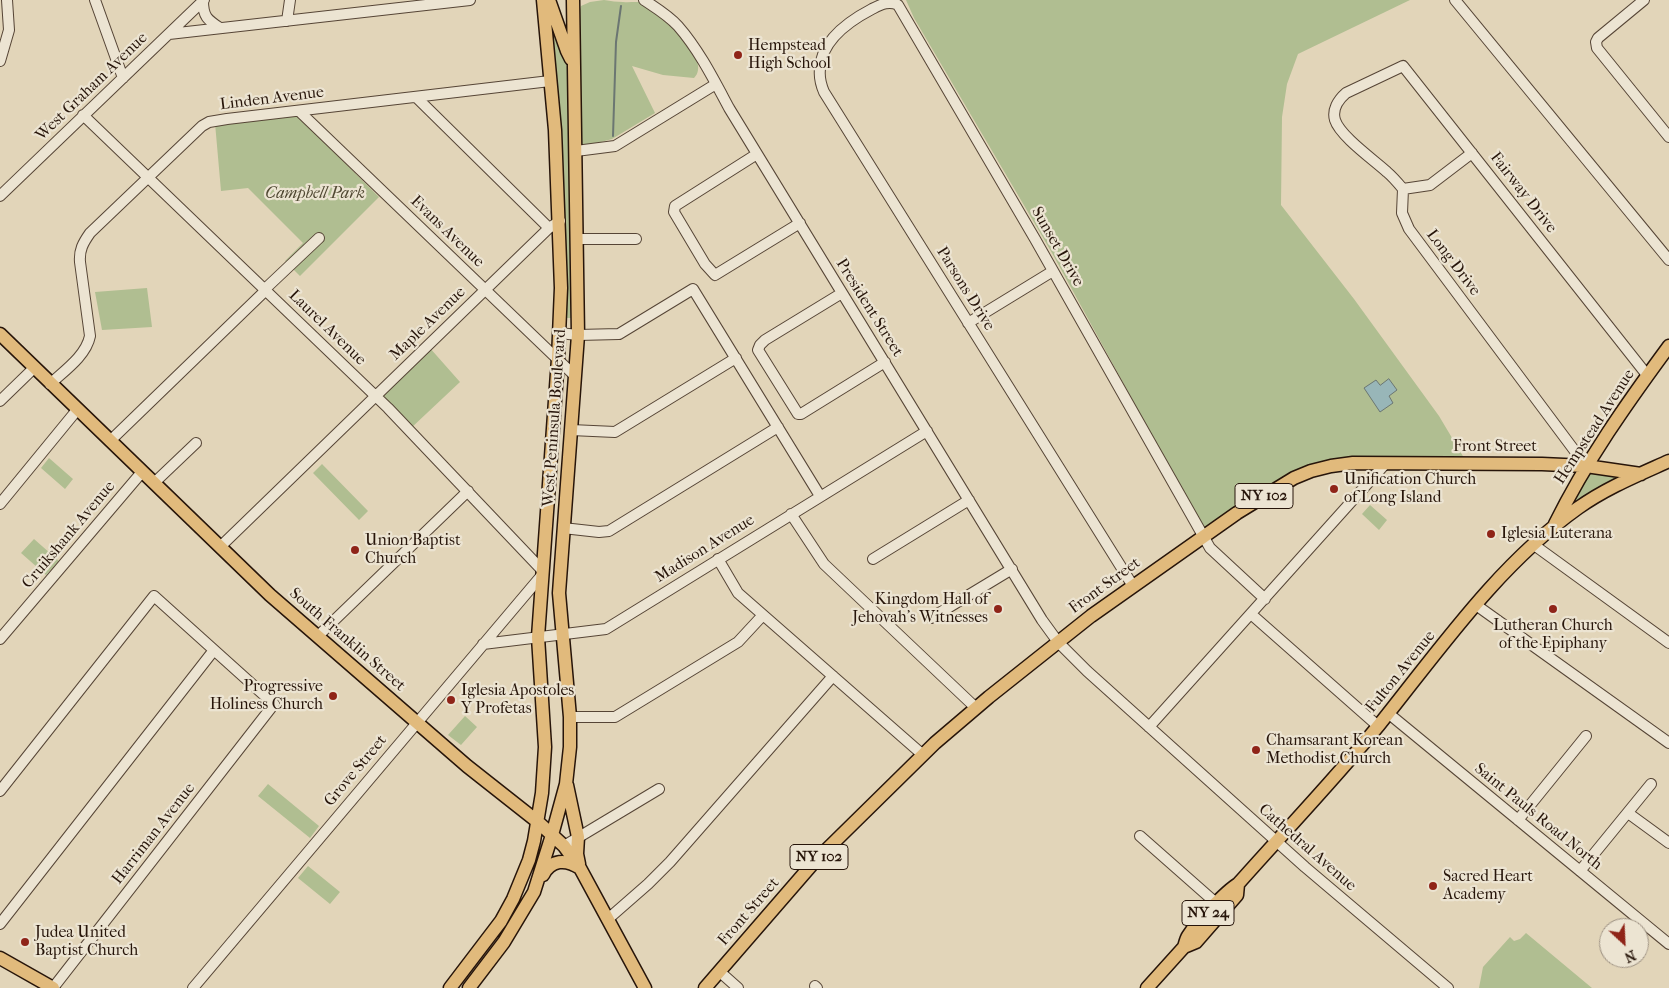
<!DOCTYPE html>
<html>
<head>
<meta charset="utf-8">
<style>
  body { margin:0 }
  #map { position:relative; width:1669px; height:988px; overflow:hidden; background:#e2d5b9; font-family:"IM FELL French Canon",serif }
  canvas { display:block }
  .north { position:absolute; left:1599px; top:918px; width:50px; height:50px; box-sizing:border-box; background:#ece4d2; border:1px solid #9d9182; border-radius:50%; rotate:155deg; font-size:14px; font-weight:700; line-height:20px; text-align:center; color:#27150a }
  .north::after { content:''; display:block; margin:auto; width:18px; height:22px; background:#8f2418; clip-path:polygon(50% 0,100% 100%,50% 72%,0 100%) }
</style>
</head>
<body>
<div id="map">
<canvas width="1669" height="988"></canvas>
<div class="north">N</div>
</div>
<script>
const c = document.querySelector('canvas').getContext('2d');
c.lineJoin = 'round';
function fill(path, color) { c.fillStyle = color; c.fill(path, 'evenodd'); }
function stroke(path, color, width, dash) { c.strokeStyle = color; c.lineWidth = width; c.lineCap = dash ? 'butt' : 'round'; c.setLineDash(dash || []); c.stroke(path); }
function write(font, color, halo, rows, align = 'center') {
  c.font = font + ' "IM FELL French Canon",serif'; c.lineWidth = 4.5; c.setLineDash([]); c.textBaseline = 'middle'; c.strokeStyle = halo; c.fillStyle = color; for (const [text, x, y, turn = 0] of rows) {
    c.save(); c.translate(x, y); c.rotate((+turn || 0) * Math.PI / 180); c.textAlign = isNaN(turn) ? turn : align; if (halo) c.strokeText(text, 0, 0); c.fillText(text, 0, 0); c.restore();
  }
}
const green = new Path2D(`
  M604,0c7,1 13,2 19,2 6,1 15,-1 20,1 17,5 71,58 51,75l-31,-3 -31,-9 23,47 -43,26 -33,9v-135l2,-7 9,-4z
  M906,0h504l-112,54 -11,30 -5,33 -1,88 73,94 85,117 28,47h-133l-129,70 -72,-127 -1,-7 -80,-146 -138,-235z
  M551,10l17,54 4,254h-5v-35l-3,-15 -13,-224z
  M297,115l82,82 -79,79 -15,-15 18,-18 -55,-55 -27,3 -6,-68z
  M147,288l5,39 -50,3 -7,-38z
  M429,347l31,35 -50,47 -33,-34z
  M49,458l24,21 -8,10 -24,-21z
  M322,464l46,47 -9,9 -46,-47z
  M1587,471l38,5 -60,37z
  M1370,505l17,15 -8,10 -17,-16z
  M34,539l25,22 -13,14 -25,-22z
  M465,716l12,11 -16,18 -13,-10z
  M268,784l51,42 -9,12 -52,-42z
  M308,866l32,26 -10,12 -32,-26z
  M1526,933l66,55h-113l4,-21 27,-30 4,4 6,-2z`);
const water = new Path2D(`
  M1389,379l8,11 -8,6 4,7 -13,9 -16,-24 12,-8 4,5z`);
const stream = new Path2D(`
  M613,136l3,-94 5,-36`);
const minor = new Path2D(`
  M95,0l28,78
  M644,0c12,8 24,15 34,26 21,24 36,54 51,82l313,512 16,22 29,29 218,196 143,121
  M1455,0l214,260
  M1644,0l-46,38 -2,4 1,6 72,89
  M203,1c0,16 5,19 17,27
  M287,21l3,-21
  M169,34l301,-34
  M0,61l9,-31 -2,-30
  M416,97l133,131
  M299,111l276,265
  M83,115l305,293 154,162
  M576,151l39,-5 101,-62
  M757,154l-82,52 -1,6 31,52 10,11 85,-52
  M1403,189l27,-4 42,-32
  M0,196l204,-196
  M576,239h60
  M265,289l54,-51
  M842,293l-77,47 -5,5 -2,5 40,64h3l84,-52
  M968,323l85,-52
  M559,333l19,2 41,-1 74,-45 127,207
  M50,384c14,-13 36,-28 40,-48l-10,-74c-1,-12 3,-19 10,-29l112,-107 7,-4 18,-3 323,-38
  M0,401l34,-33
  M571,430l44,2 121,-74
  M110,441l156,-151
  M1586,466l-177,-237 -7,-16 1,-24c-5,-6 -10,-12 -16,-17 -13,-12 -47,-36 -52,-52 -3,-10 3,-20 11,-27l57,-27 244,309
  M154,483l42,-40
  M0,504l77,-94
  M791,514l33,50 152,144
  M563,528l36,4 10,-1 169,-104
  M1534,545l135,98
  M220,547l329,-319 11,-7
  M718,559l20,34 185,162
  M873,559l96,-59
  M1133,586l-309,-494c-3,-7 -5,-15 -4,-23 1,-28 29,-48 52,-60 8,-4 17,-9 26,-4l137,234 175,309 55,51
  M1476,605l193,138
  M1251,614l127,112
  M931,618l81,-49
  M318,636l150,-145
  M0,639l142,-167
  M483,644l123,-15 321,-198
  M1388,713l281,231
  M570,717h45l123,-75 25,-27
  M1149,727l237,-264
  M0,791l154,-195 120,108 -221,284
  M1628,813l41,30
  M1518,820l68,-84
  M1140,836l76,67
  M564,846l95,-57
  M1580,871l71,-87
  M608,919l40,-35 22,-22 163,-186
  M0,924l214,-274
  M720,972l18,16
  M815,986l2,2
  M193,988l349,-413`);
const major = new Path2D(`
  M549,0l18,51 4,8
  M0,334l270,261 197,171 71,56 26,24 16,22 65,120
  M1555,524c31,-63 72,-121 114,-178
  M567,785l11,52 -1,17 2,10
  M543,875c8,-16 23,-16 37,-7
  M1184,947c1,-3 2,-8 4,-11 9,-14 37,-44 50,-52 47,-53 96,-104 141,-159 61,-76 119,-160 199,-217 28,-20 60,-33 91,-47
  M0,958l53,30
  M450,988l51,-67 12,-22 16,-39 5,-19 8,-48 3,-46 -7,-110 20,-278 3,-71 -6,-158 -12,-130
  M469,988l35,-46 30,-50 18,-57 14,-51 4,-37v-30l-11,-124 19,-258 -5,-335
  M705,988l110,-127 120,-118 54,-46 102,-81 146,-103 57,-35 17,-7 20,-5 22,-3 189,1 44,2 55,8
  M1147,988l37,-41 12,-5 41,-47 1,-11`);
const markers = [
  [738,55,5,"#8f2418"],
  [1334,489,5,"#8f2418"],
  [1491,534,5,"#8f2418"],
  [355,550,5,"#8f2418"],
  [998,609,5,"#8f2418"],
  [1553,609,5,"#8f2418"],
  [333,696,5,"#8f2418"],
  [451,700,5,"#8f2418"],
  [1256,750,5,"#8f2418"],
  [1433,886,5,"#8f2418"],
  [25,942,5,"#8f2418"]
];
const shields = [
  [1264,496,58],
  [819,857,58],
  [1208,913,52]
];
const shieldNames = [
  ["NY 102",1264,496],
  ["NY 102",819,857],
  ["NY 24",1208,913]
];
const poiNames = [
  ["Hempstead",748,46],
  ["High School",748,64],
  ["Unification Church",1344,480],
  ["of Long Island",1344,498],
  ["Iglesia Luterana",1501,534],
  ["Union Baptist",365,541],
  ["Church",365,559],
  ["Kingdom Hall of",988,600,"right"],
  ["Jehovah’s Witnesses",988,618,"right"],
  ["Lutheran Church",1553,626,"center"],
  ["of the Epiphany",1553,644,"center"],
  ["Progressive",323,687,"right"],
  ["Holiness Church",323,705,"right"],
  ["Iglesia Apostoles",461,691],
  ["Y Profetas",461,709],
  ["Chamsarant Korean",1266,741],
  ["Methodist Church",1266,759],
  ["Sacred Heart",1443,877],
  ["Academy",1443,895],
  ["Judea United",35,933],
  ["Baptist Church",35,951]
];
const streetNames = [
  ["West Graham Avenue",92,87,-44],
  ["Linden Avenue",272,99,-7],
  ["Fairway Drive",1523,193,52],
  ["Evans Avenue",447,232,44],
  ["Sunset Drive",1057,247,60],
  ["Long Drive",1453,263,53],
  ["Parsons Drive",965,289,58],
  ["President Street",869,308,58],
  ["Maple Avenue",428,324,-44],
  ["Laurel Avenue",327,328,44],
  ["West Peninsula Boulevard",555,418,-86],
  ["Hempstead Avenue",1595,427,-57],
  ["Front Street",1495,447],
  ["Cruikshank Avenue",69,535,-50],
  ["Madison Avenue",705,549,-32],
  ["Front Street",1105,586,-36],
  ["South Franklin Street",347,640,41],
  ["Fulton Avenue",1401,672,-51],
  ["Grove Street",356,771,-50],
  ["Saint Pauls Road North",1538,817,39],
  ["Harriman Avenue",154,834,-52],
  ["Cathedral Avenue",1307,848,41],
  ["Front Street",749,912,-49]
];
const parkNames = [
  ["Campbell Park",315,194]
];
fill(green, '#b0be91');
fill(water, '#98b6b8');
stroke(water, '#6b7672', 1);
stroke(stream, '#6b7672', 2);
stroke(minor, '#564536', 12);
stroke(major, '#27150a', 15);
stroke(minor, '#ece4d2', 10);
stroke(major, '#e1ba7c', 12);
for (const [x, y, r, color] of markers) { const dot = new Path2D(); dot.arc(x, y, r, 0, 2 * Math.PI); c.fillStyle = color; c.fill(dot); stroke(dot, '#ece4d2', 2); }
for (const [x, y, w] of shields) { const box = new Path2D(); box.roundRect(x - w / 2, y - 12.5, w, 25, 4); c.fillStyle = '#ece4d2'; c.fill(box); stroke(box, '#27150a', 1); }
write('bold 15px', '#27150a', null, shieldNames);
write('16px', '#27150a', '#ece4d2', poiNames, 'left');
write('16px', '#27150a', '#ece4d2', streetNames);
write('italic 16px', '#504832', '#ece4d2', parkNames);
</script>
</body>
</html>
